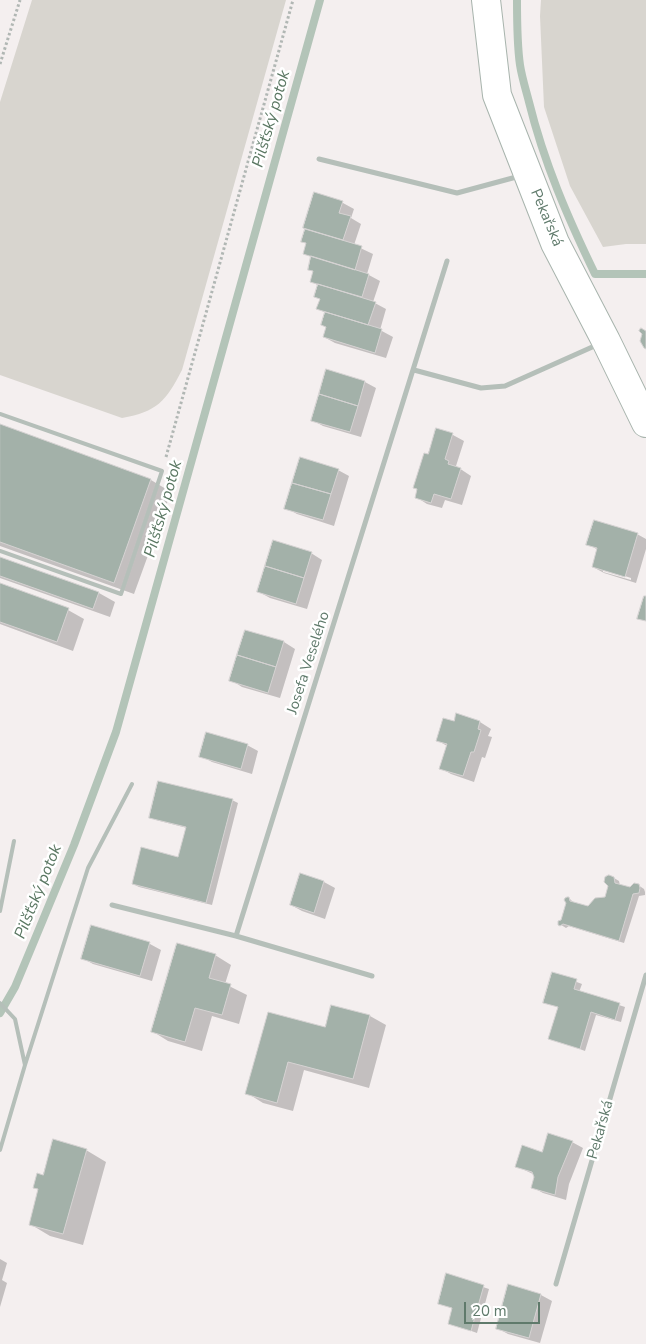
<!DOCTYPE html>
<html>
<head>
<meta charset="utf-8">
<style>
  body { margin:0 }
  #map { position:relative; width:646px; height:1344px; overflow:hidden; background:#f4efef; font-family:"Nunito Sans",sans-serif }
  canvas { display:block }
  .scale { position:absolute; left:464px; top:1302px; width:76px; height:22px; box-sizing:border-box; border:2px solid #5f7a6b; border-top:0; padding-left:6px; font-size:15px; line-height:18px; white-space:nowrap; color:#5f7a6b; -webkit-text-stroke:4px #fff; paint-order:stroke }
</style>
</head>
<body>
<div id="map">
<canvas width="646" height="1344"></canvas>
<div class="scale">20 m</div>
</div>
<script>
const c = document.querySelector('canvas').getContext('2d');
c.lineJoin = 'round';
function fill(path, color) { c.fillStyle = color; c.fill(path, 'evenodd'); }
function stroke(path, color, width, dash) { c.strokeStyle = color; c.lineWidth = width; c.lineCap = dash ? 'butt' : 'round'; c.setLineDash(dash || []); c.stroke(path); }
function write(font, color, halo, rows, align = 'center') {
  c.font = font + ' "Nunito Sans",sans-serif'; c.lineWidth = 5; c.setLineDash([]); c.textBaseline = 'middle'; c.strokeStyle = halo; c.fillStyle = color; for (const [text, x, y, turn = 0] of rows) {
    c.save(); c.translate(x, y); c.rotate((+turn || 0) * Math.PI / 180); c.textAlign = isNaN(turn) ? turn : align; if (halo) c.strokeText(text, 0, 0); c.fillText(text, 0, 0); c.restore();
  }
}
const green = new Path2D(`
  M32,0h254l-104,370c-16,31 -25,42 -60,48l-122,-43v-273z
  M541,0h105v244h-20l-23,3 -33,-61 -26,-79 -4,-91z`);
const shadow = new Path2D(`
  M315,194l28,9 11,6 -3,9 10,6 -7,21 19,9 -6,20 13,7 -7,21 13,7 -6,21 13,7 -7,21 -51,-15 -11,-6 3,-9 -5,-3 4,-12 -8,-4 3,-9 -5,-3 3,-11 -8,-5 3,-9 -5,-3 3,-12 -7,-4 2,-9 -4,-3z
  M365,382l11,6 -15,49 -38,-11 -11,-6z
  M0,426l151,54 20,12 -37,102 -134,-48z
  M437,429l16,6 11,6 -8,25 15,10 -9,29 -17,-5 -3,8 -15,-4 -11,-7z
  M338,470l11,6 -15,50 -37,-12 -11,-6z
  M637,534l9,5v10l-10,34 -32,-10 -11,-6 5,-17 -10,-6zM603,569l28,9v2l-28,-8z
  M311,553l11,7 -15,49 -37,-11 -11,-6z
  M0,558l99,35 16,9 -5,15 -110,-39z
  M0,585l68,25 16,9 -11,32 -73,-27z
  M284,642l11,7 -15,49 -38,-11 -11,-7z
  M480,722l11,7 -3,7 4,1 -7,21 -3,-1 -8,25 -23,-8 -11,-6 7,-22 -10,-6 18,-17z
  M247,745l11,6 -6,23 -40,-12 -11,-6z
  M232,800l6,3 -26,102 -73,-18 -6,-3 46,-26 8,-30 -31,-8 -6,-3z
  M301,875l23,7 11,6 -10,31 -23,-8 -11,-6z
  M614,878l5,3 1,5 10,3 8,-4 6,4 1,3v3l-6,1 -15,47 -55,-17 -3,2 -8,-5 4,-2 7,-23 6,6 14,4 17,-10z
  M92,927l58,17 11,6 -9,31 -59,-17 -11,-6z
  M215,955l16,10 -6,19 22,11 -8,29 -27,-8 -10,35 -34,-10 -16,-10z
  M553,973l29,11 -3,8 46,15 -4,15 -25,-7 -11,36 -35,-13 9,-30 -14,-6z
  M370,1016l16,9 -17,63 -65,-18 -11,41 -30,-8 -16,-10 79,-65z
  M572,1142l11,6 -14,36 -3,16 -23,-7 -11,-6 3,-12 -19,-9 27,-13z
  M86,1150l20,12 -23,83 -33,-9 -20,-12 9,-34 -5,-3 9,-11z
  M0,1259l7,4 -5,17 5,3 -7,24z
  M447,1275l42,14 -12,44 -28,-10 4,-14 -14,-6z
  M541,1295l11,6 -12,42 -32,-9 -11,-6z`);
const stream = new Path2D(`
  M517,0c0,22 0,44 3,65 2,13 6,25 9,37 15,61 39,116 66,172h51
  M0,1013l15,-26 59,-142 42,-113 204,-732`);
const building = new Path2D(`
  M314,192l29,9 -4,12 12,3 -8,24 -40,-12z
  M305,229l57,17 -7,24 -52,-16 3,-11 -5,-1z
  M311,256l58,18 -7,23 -52,-15 3,-11 -5,-1z
  M318,284l58,18 -8,23 -52,-16 4,-10 -6,-2z
  M325,312l57,17 -7,24 -52,-16 3,-10 -5,-2z
  M641,328l5,3v18l-2,-1 -4,-7 2,-7 -3,-3z
  M326,369l39,12 -7,25 -39,-12z
  M319,394l39,12 -8,26 -39,-11z
  M0,424l151,55 -37,104 -114,-41z
  M436,428l17,5 -8,26 4,2 -1,3 13,4 -10,31 -17,-5 -3,9 -16,-5 2,-9 -4,-1 11,-35 4,1z
  M300,457l39,12 -8,25 -39,-11z
  M292,483l39,11 -8,26 -39,-11z
  M594,520l44,13 -13,44 -33,-10 5,-19 -11,-3z
  M273,540l39,12 -8,26 -39,-12z
  M0,557l99,35 -6,17 -93,-33z
  M265,566l39,12 -8,26 -39,-12z
  M0,583l69,25 -12,34 -57,-20z
  M644,596h2v25l-9,-2z
  M245,630l39,11 -8,26 -39,-12z
  M237,655l39,12 -8,26 -39,-12z
  M456,713l24,8 -2,8 3,1 -7,22h-3l-8,24 -24,-7 8,-25 -11,-3 7,-23 11,3z
  M206,732l42,12 -7,25 -42,-12z
  M158,781l75,18 -27,104 -74,-19 9,-37 37,10 8,-30 -37,-9z
  M300,873l24,8 -10,32 -24,-8z
  M609,875l5,2 1,6 15,4 4,-4 5,1 1,4 -1,5 -6,1 -14,47 -56,-17 -3,2 -2,-1v-4l3,-1 5,-17 -2,-3 1,-2 2,-1h2l1,4 18,5 7,-8 10,-1 3,-11 -4,-4 1,-5z
  M91,925l59,17 -10,34 -59,-17z
  M177,943l39,11 -7,24 22,6 -9,31 -27,-7 -10,34 -34,-10z
  M552,972l25,7 -3,10 46,14 -5,17 -24,-8 -11,37 -32,-10 10,-32 -15,-4z
  M331,1005l39,10 -17,64 -65,-17 -11,41 -32,-9 23,-82 57,15z
  M548,1133l25,8 -15,36 -3,18 -24,-7 3,-11 -2,-5 -17,-5 7,-22 20,7z
  M53,1139l34,10 -24,85 -34,-9 9,-36 -5,-1 4,-15 6,2z
  M446,1273l38,12 -13,46 -23,-7 4,-16 -14,-4z
  M508,1284l33,10 -12,44 -33,-9z`);
const path = new Path2D(`
  M0,64l20,-64
  M166,457l127,-457`);
const lane = new Path2D(`
  M0,414l162,57 -41,123 -121,-43
  M0,911l14,-70
  M0,1003l15,16 10,46 -25,85
  M25,1065l63,-197 44,-84`);
const street = new Path2D(`
  M319,159l138,34 63,-17
  M414,370l67,18 24,-2 94,-42
  M112,905l124,31
  M372,976l-136,-40 211,-675
  M556,1284l90,-309`);
const secondary = new Path2D(`
  M486,0l11,95 58,148 51,98 40,82`);
const streetNames = [
  ["Pekařská",546,218,67],
  ["Josefa Veselého",309,663,-72],
  ["Pekařská",601,1130,-74]
];
const waterNames = [
  ["Pilšťský potok",272,119,-74],
  ["Pilšťský potok",164,509,-74],
  ["Pilšťský potok",39,892,-68]
];
fill(green, '#d8d5cf');
fill(shadow, '#0003');
stroke(stream, '#b3c4b8', 8);
fill(building, '#a3b1a9');
stroke(building, '#d5d2d2', 1);
stroke(secondary, '#a8b4ad', 30);
stroke(path, '#b1b7b4', 3, [2.5, 2.5]);
stroke(lane, '#b5bfb9', 4);
stroke(street, '#b5bfb9', 5);
stroke(secondary, '#fff', 28);
write('15px', '#5f7a6b', '#fff', streetNames);
write('italic 16px', '#5a7762', '#fff', waterNames);
</script>
</body>
</html>
